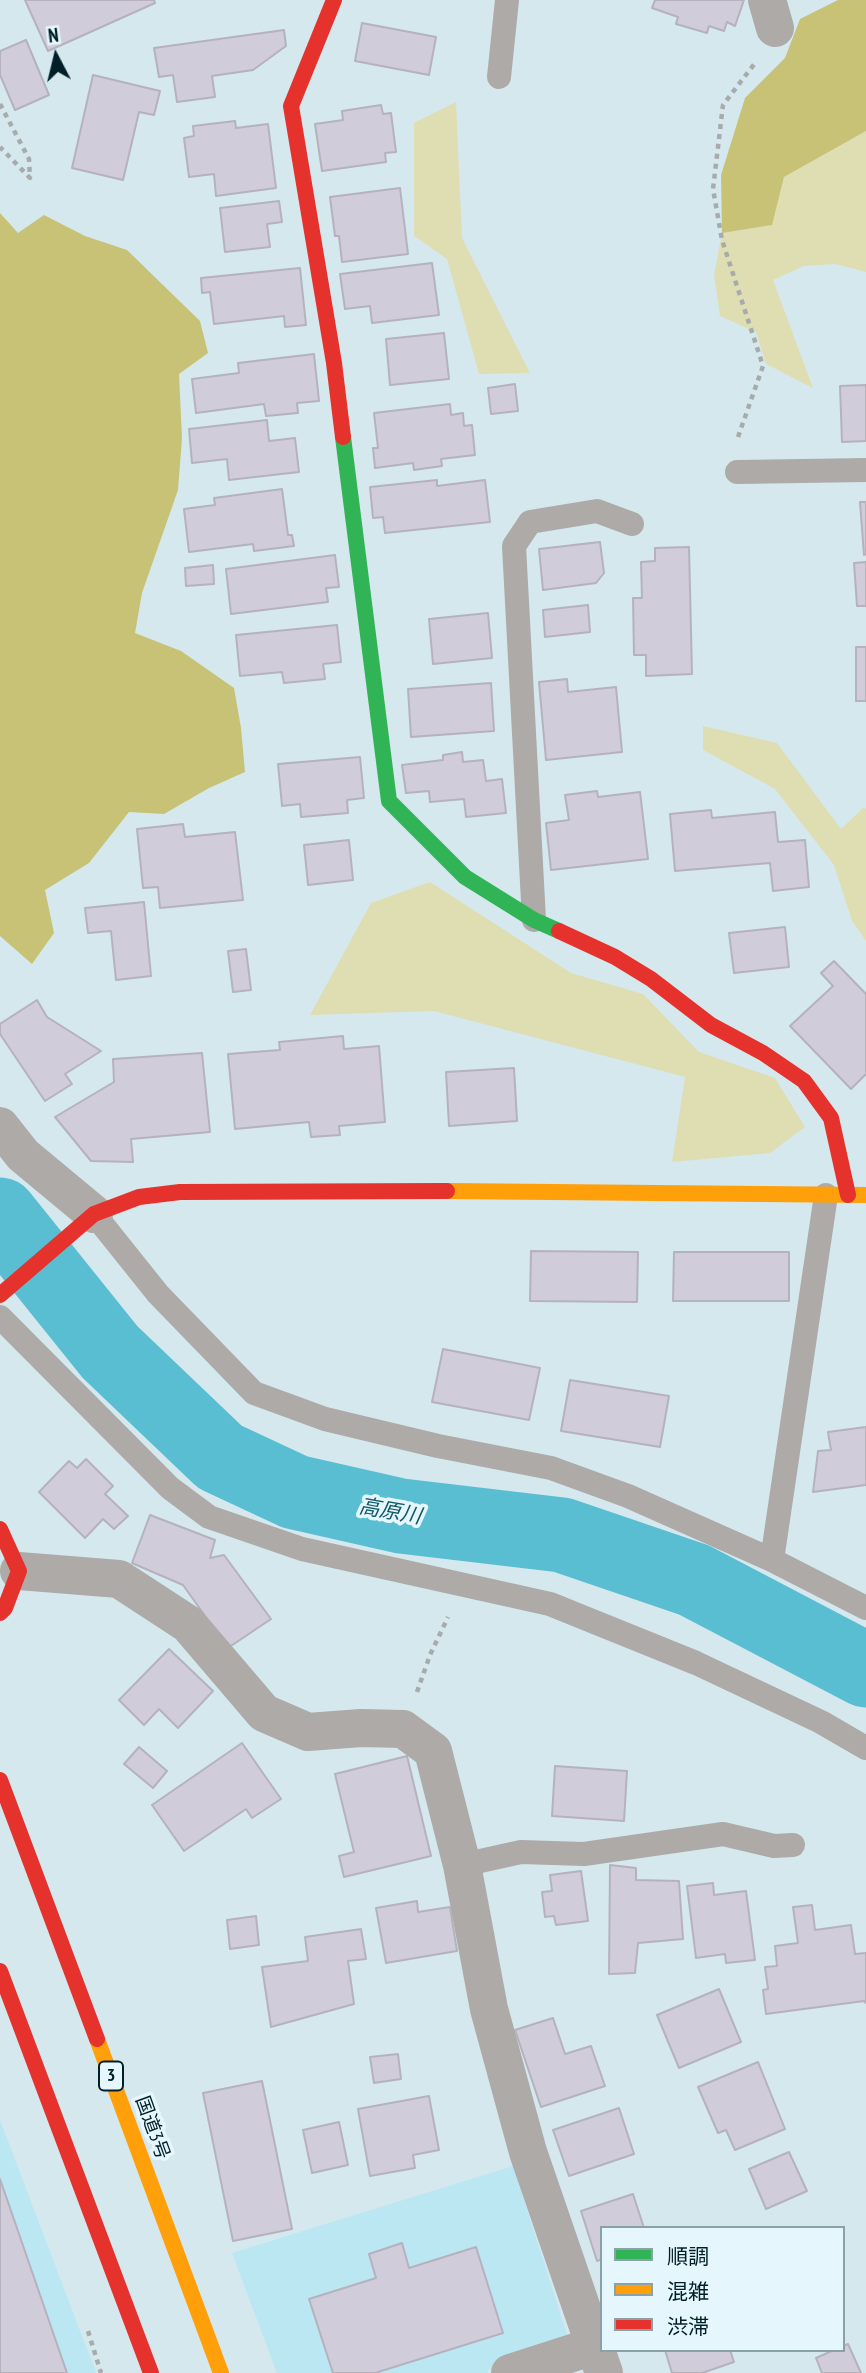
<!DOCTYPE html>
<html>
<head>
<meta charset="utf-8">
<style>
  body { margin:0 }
  #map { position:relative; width:866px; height:2373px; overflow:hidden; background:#d4e8ee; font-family:"PT Sans Narrow","Noto Sans JP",sans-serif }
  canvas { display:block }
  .legend { position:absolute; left:600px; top:2226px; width:245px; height:126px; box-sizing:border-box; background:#e5f7fd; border:2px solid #89a1a7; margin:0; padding:9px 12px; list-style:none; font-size:21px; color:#001f27 }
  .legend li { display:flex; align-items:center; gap:14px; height:35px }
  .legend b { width:35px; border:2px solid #89a1a7 }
  .north { position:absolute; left:21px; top:21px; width:70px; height:70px; -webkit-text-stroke:5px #e5f7fd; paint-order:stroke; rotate:353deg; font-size:19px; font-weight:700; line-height:28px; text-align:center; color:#001f27 }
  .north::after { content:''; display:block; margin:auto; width:24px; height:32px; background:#001f27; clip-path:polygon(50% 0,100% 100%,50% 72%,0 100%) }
</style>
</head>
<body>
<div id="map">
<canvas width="866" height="2373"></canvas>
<ul class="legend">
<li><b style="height:9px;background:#30b455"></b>順調</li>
<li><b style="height:9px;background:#ff9f0a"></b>混雑</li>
<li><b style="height:9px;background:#e5322d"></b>渋滞</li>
</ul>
<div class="north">N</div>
</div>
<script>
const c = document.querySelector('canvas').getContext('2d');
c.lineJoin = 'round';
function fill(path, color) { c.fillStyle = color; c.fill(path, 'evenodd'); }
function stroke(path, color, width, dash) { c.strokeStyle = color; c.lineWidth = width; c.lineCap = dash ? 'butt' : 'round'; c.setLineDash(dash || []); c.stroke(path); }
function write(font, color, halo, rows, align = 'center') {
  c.font = font + ' "PT Sans Narrow","Noto Sans JP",sans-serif'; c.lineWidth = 7; c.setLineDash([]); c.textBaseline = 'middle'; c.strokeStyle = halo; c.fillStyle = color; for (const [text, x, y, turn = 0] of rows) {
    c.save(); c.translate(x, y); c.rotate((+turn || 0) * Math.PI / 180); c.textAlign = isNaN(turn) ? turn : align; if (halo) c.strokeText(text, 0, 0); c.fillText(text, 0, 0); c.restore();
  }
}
const built = new Path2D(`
  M0,2120l96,253h-96z
  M513,2166l56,175 -81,29v3h-211l-45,-120z`);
const green = new Path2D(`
  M456,102l6,136 68,135 -51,1 -32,-115 -33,-23v-113z
  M866,131v141l-31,-8 -31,2 -31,14 40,108 -47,-24 -10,-32 -36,-16 -6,-41 8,-42 49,-8 13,-48z
  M703,726l74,17 64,86 23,-22 2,2v132l-14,-20 -18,-56 -59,-76 -72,-39z
  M430,882l141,91 72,21 56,58 76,26 30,49 -35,26 -98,9 13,-85 -251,-66 -124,4 61,-112z`);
const forest = new Path2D(`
  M838,0h28v131l-82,46 -12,48 -50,8 -1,-58 24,-77 40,-40 15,-39z
  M0,213l18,20 26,-18 41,21 42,14 73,71 8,32 -29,21 3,64 -4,52 -36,103 -7,40 46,18 53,37 7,40 4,44 -36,16 -45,26 -35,-2 -40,51 -44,27 9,43 -22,31 -32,-28z`);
const river = new Path2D(`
  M0,1215l110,137 110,105 75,35 106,24 161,19 132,45 172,90`);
const building = new Path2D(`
  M25,0h129l1,3 -107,48z
  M655,0h89l-9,26 -8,-4 -3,9 -15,-5 -2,7 -31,-9 2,-7 -26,-9z
  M362,23l74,14 -7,38 -74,-14z
  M284,30l2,16 -33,24 -41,6 3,21 -38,5 -4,-27 -14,2 -5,-29z
  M26,40l23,55 -34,15 -15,-35v-24z
  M93,75l67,16 -6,24 -15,-3 -16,68 -51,-12z
  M381,105l2,9 8,-1 5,39 -11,1 1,9 -64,9 -7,-47 28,-4 -1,-9z
  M235,121l1,7 32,-4 8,64 -60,8 -2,-22 -25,3 -5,-39 10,-2 -1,-10z
  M400,188l8,66 -66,8 -3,-26h-4l-5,-39z
  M279,201l3,21 -15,2 3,23 -45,5 -5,-44z
  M432,263l7,52 -67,8 -2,-17 -25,3 -5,-35z
  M300,268l6,57 -21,2 -1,-11 -70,8 -4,-32 -8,1 -1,-15z
  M444,333l5,46 -59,6 -4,-46z
  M314,354l5,47 -22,2 1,10 -32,3 -2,-12 -68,9 -4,-34 47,-6 -1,-10z
  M515,384l3,27 -27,3 -3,-26z
  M866,385v56l-24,1 -2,-56z
  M450,404l1,11 12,-2 1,13 8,-1 3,30 -34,4 1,7 -28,4 -1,-7 -38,5 -2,-20h5l-4,-35z
  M267,420l2,21 26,-3 4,34 -70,8 -2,-21 -35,4 -3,-34z
  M437,480v6l48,-6 5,42 -105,11 -2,-16 -10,1 -3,-31z
  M282,489l6,46h4l2,11 -40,5 -1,-7 -64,8 -5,-43 31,-4 -1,-7z
  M860,502h6v52l-2,1z
  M600,542l4,31 -8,10 -53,7 -4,-41z
  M689,547l3,127 -46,2v-21h-12l-1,-57h9l-1,-36 14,-1v-13z
  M335,555l4,32 -13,1 2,14 -97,12 -5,-45z
  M866,562v44h-9l-3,-43z
  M213,565l1,19 -28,2 -1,-18z
  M588,605l2,27 -45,5 -2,-27z
  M488,613l4,45 -59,6 -4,-45z
  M337,625l4,37 -18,2 2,15 -41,4 -2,-11 -42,4 -4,-41z
  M856,647h10v54h-10z
  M567,679l1,13 48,-5 6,65 -76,8 -7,-78z
  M491,683l3,48 -83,6 -3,-48z
  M462,752l1,10 20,-2 3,21 16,-2 4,34 -40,4 -2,-18 -34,3 -1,-11 -23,2 -4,-28 41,-5v-5z
  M360,757l4,41 -17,2 1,13 -47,4 -1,-13 -18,2 -4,-42z
  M597,791l1,6 42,-5 8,67 -97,11 -5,-47 23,-3 -4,-25z
  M711,810l1,8 63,-6 3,30 27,-2 4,47 -36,4 -3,-28 -95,8 -5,-57z
  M183,824l2,13 50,-5 8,68 -83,8 -2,-21 -15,1 -6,-59z
  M349,840l4,40 -45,5 -4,-40z
  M144,902l7,74 -35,4 -5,-49 -23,2 -3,-25z
  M785,927l4,40 -55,6 -5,-40z
  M246,949l5,41 -18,2 -5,-41z
  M834,961l32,33v80l-15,15 -61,-63 43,-40 -12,-13z
  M37,1000l10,17 54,34 -36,23 7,10 -27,17 -45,-67v-10z
  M343,1036l1,13 35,-3 6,76 -46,4 1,9 -29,2 -2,-15 -74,7 -7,-75 52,-4 -1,-8z
  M202,1053l8,79 -79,7 2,23 -42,-1 -36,-44 59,-35 -1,-23z
  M514,1068l3,53 -68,5 -3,-54z
  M531,1251l107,1 -1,50 -107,-1z
  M674,1252h115v49h-116z
  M443,1349l97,19 -11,52 -97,-18z
  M570,1380l99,16 -9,51 -99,-16z
  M866,1427v58l-53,7 5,-41 13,-1 -3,-18z
  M86,1459l27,27 -8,8 23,22 -14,13 -11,-10 -18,19 -46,-46 30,-31 8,7z
  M150,1515l65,25 -5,18 14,-3 47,64 -43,29 -45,-63 -51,-22z
  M169,1649l44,42 -35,37 -19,-19 -15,16 -25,-25z
  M242,1743l39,56 -29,19 -6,-9 -62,42 -32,-46z
  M139,1747l28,24 -14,17 -29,-24z
  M407,1756l24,100 -87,21 -5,-21 15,-4 -19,-78z
  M555,1766l72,5 -3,50 -72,-5z
  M610,1865l26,3v12l43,1 4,58 -45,4 -3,30 -26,1z
  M581,1871l7,50 -32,4 -2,-9 -9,1 -3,-25 10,-1 -2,-16z
  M713,1883l1,12 32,-4 9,69 -29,3 -1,-9 -29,4 -9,-72z
  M417,1901l1,11 32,-5 7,44 -71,12 -10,-55z
  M812,1905l3,25 36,-5 4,29 11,-1v50l-2,-2 -98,13 -3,-24 5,-1 -3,-22 12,-1 -2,-20 23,-3 -5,-36z
  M256,1916l3,29 -29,4 -3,-29z
  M361,1929l5,30 -18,2 6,43 -83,23 -9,-60 46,-6 -3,-24z
  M719,1989l22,53 -62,26 -22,-53z
  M553,2018l12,36 26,-8 14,40 -64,21 -26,-77z
  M398,2054l3,25 -27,4 -4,-26z
  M758,2062l27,67 -50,21 -9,-20 -8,3 -20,-46z
  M262,2081l30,148 -59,12 -30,-148z
  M429,2096l10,54 -26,5 2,13 -45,8 -12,-67z
  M619,2108l15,46 -65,22 -16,-46z
  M339,2122l9,43 -36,8 -9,-43z
  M789,2152l18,39 -41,18 -17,-40z
  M0,2179l67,194h-67z
  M633,2194l11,34h-42v31l-5,2 -16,-50z
  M402,2243l7,25 67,-21 27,86 -128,40h-42l-24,-74 67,-21 -7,-24z
  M848,2344l13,29h-39l-6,-15 18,-8h9v-4z
  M665,2350h65l4,12 -32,11h-30z`);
const path = new Path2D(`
  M0,104l29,55 1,19 -30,-31
  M738,437l25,-71 -41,-126 -9,-51 10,-84 32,-42
  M417,1692l13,-37 18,-38
  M88,2331l13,42`);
const lane = new Path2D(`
  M499,77l8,-77
  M737,472l129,-2
  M534,920l-20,-374 16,-24 67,-11 35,13
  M94,1214l64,80 96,99 71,26 113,27 113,22 77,28 144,64 94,48
  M0,1317l170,171 39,29 93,32 248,55 146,59 125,59 45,26
  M772,1560l54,-365
  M462,1865l59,-13 63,2 139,-20 51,12 19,-1`);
const street = new Path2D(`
  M767,0l8,28
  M0,1126l23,29 71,59
  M19,1571l100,8 69,45 76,89 44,19 53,-4 42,1 30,22 29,114 27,144 39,143 76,221
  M510,2373l84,-27`);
const fast = new Path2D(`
  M343,437l46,364 76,76 69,43 25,11`);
const slow = new Path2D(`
  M447,1191l419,4
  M97,2039l124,334`);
const jam = new Path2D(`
  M334,0l-43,106 43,257 9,74
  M559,931l56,26 36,22 60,46 52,28 41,28 27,37 17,77
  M0,1295l94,-81 45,-17 41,-5 267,-1
  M0,1529l19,42 -14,37 -5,5
  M0,1780l97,259
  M0,1971l151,402`);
const shields = [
  [111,2076,24]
];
const shieldNames = [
  ["3",111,2076]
];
const streetNames = [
  ["国道3号",152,2128,70]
];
const waterNames = [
  ["高原川",390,1512,10]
];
fill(built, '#bbe7f3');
fill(green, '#dfdeb3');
fill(forest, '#c8c277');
stroke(river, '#5abed3', 75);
fill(building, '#d0ccd9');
stroke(building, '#b5b2be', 2);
stroke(path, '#a7abac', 4.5, [5, 5]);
stroke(lane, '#adaaa8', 24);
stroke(street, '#adaaa8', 38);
stroke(fast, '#30b455', 16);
stroke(slow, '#ff9f0a', 16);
stroke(jam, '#e5322d', 16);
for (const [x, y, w] of shields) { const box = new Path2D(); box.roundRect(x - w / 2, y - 14.5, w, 29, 5); c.fillStyle = '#e5f7fd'; c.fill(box); stroke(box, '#001f27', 2); }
write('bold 18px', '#001f27', null, shieldNames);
write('19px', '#001f27', '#e5f7fd', streetNames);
write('italic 21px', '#105766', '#e5f7fd', waterNames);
</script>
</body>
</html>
